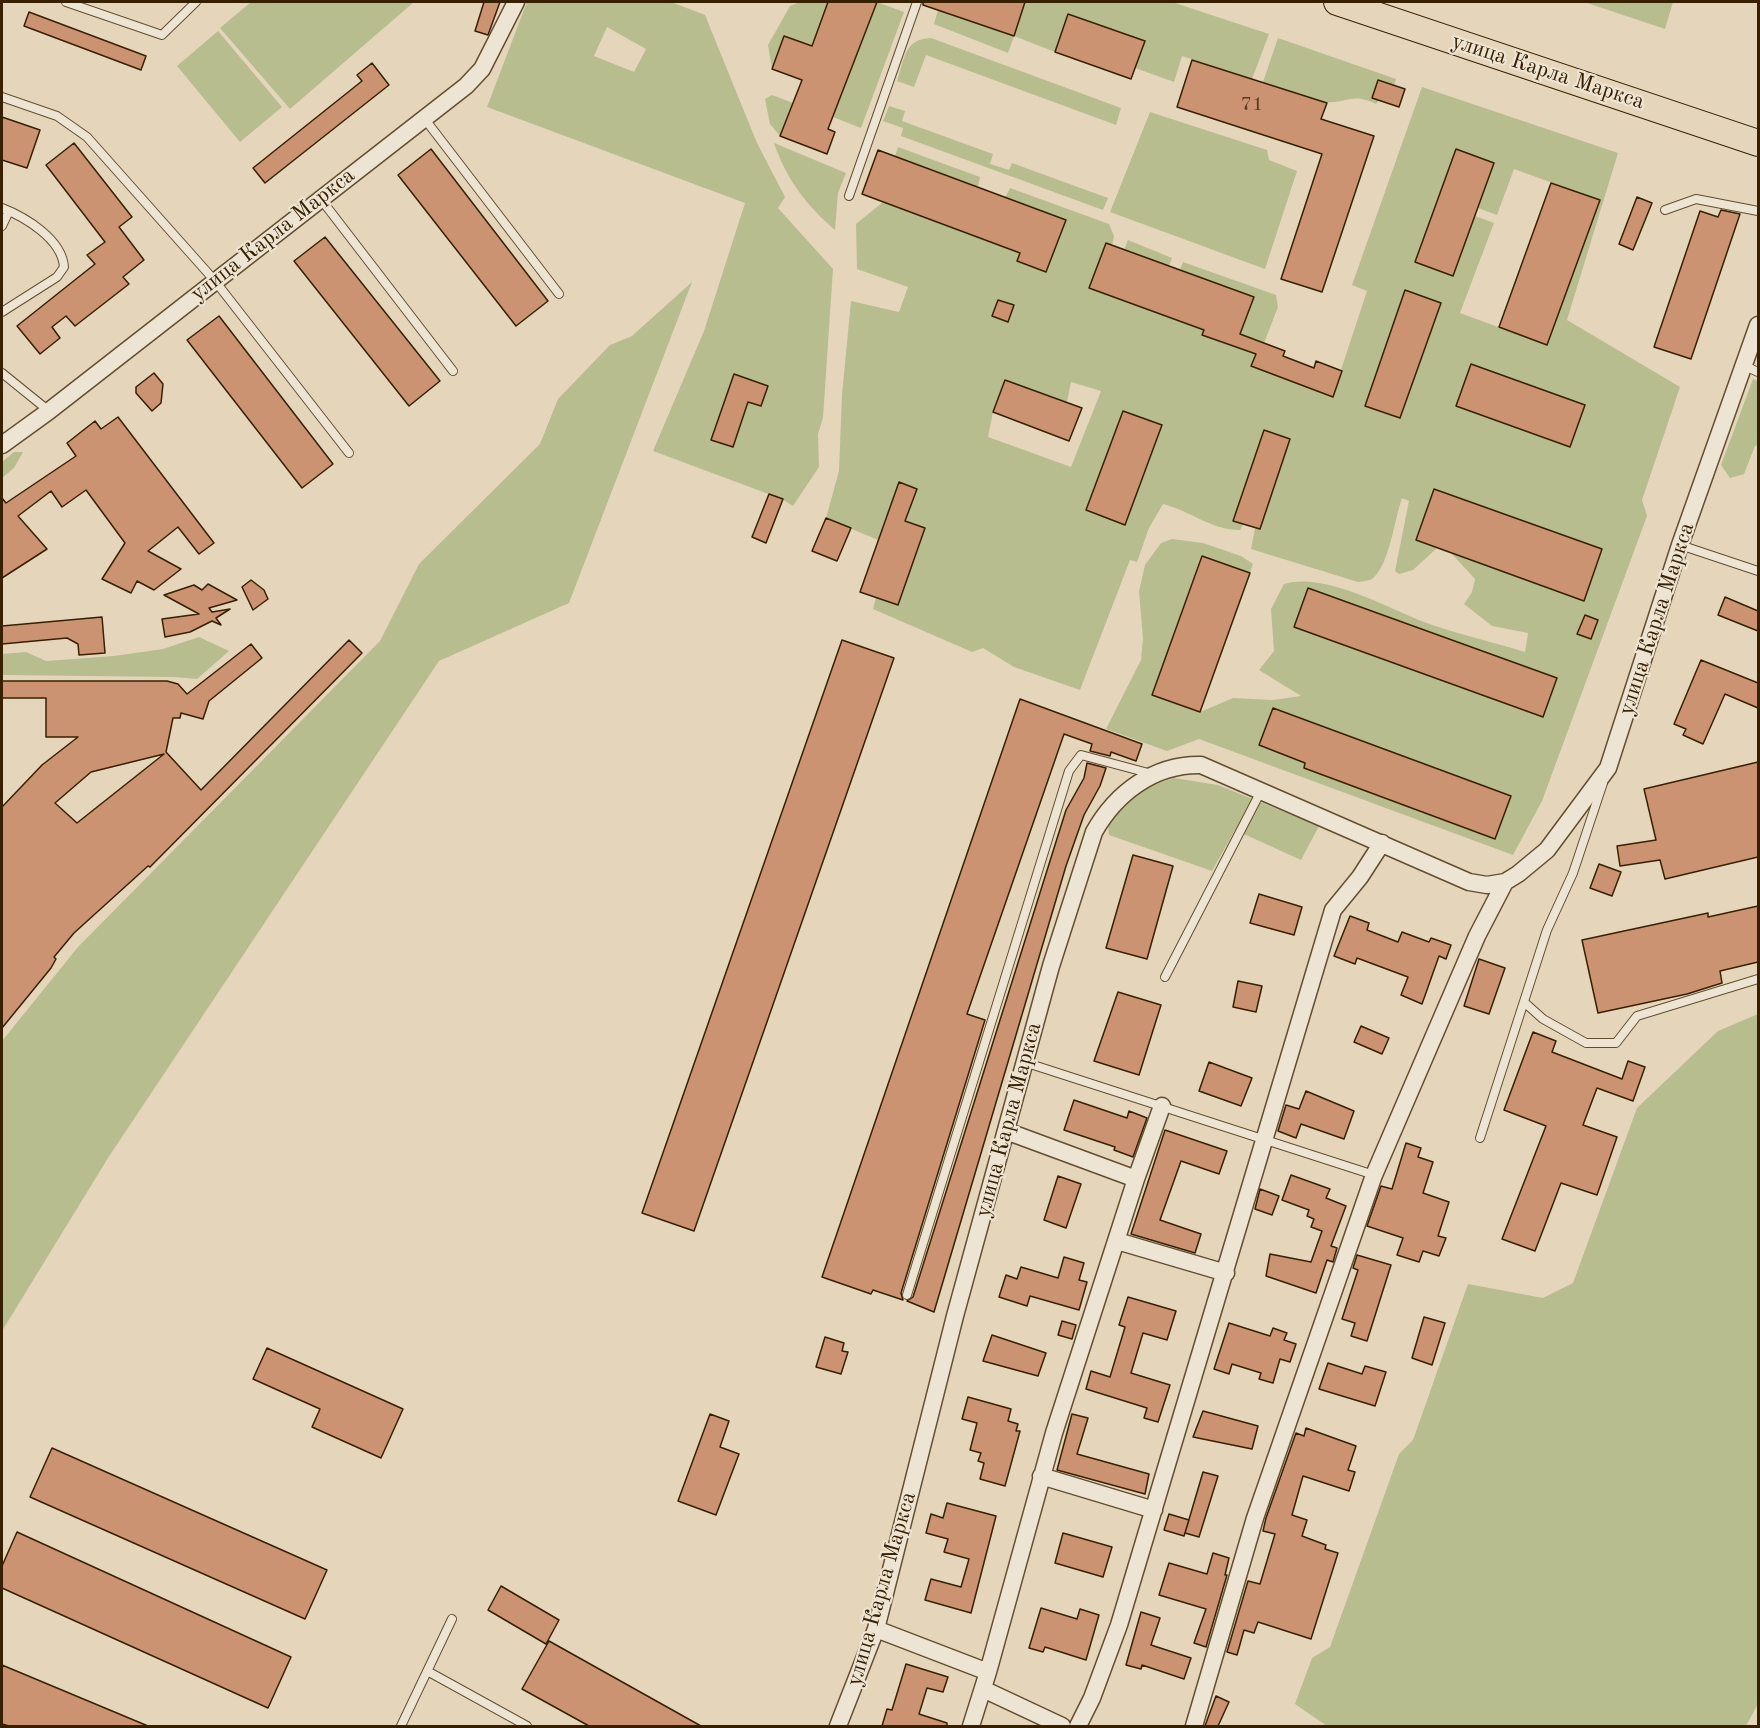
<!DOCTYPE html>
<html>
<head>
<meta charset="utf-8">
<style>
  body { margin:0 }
  #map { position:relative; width:1760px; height:1728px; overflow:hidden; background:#e5d6bb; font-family:"Old Standard TT",serif }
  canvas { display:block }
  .frame { position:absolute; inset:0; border:3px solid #372000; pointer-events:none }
</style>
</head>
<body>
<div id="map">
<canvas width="1760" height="1728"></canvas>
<div class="frame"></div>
</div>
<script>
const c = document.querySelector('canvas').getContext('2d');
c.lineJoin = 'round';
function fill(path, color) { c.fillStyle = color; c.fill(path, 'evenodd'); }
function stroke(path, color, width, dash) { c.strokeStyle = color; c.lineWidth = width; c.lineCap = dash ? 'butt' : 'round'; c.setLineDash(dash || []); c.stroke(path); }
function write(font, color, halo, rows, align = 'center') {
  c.font = font + ' "Old Standard TT",serif'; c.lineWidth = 4.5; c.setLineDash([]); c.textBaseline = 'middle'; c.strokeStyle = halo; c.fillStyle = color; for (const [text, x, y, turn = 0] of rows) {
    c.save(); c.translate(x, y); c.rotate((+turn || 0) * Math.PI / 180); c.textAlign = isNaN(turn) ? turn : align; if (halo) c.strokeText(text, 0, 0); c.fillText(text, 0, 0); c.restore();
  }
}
const green = new Path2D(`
  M251,2h163l-124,107 -70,-81z
  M527,2h144l34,13 52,128 28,54 -7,11 55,61 -10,149 -5,16 1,33 -26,39 -11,-7 -129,-48 51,-120 41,-128 -258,-96zM607,27l39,22 -12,23 -40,-16z
  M800,2h28l-16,44 -28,-10 -12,33 -4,-24 22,-39z
  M877,2l27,10 -43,116 -28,-11z
  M1025,2h147l97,32 -17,45 -70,-23 -8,26 -39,-14 9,-27 -75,-27 -14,38 -41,-16 -6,17 -74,-29 4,-14 75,25z
  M1584,2h89l-8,27z
  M218,31l64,76 -42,35 -63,-76z
  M931,38l190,70 -5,17 -190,-70 -12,32 -17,-6c8,-23 7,-42 34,-43z
  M1278,38l118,41 -2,6 -16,-5 -6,18 7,2 -3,4c-25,-12 -28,0 -50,-2 -17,-1 -45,-14 -63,-20z
  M1422,87l196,66 -51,167 113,67 -38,113 5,16 -105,285 -29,54 -314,-116 -32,12 -61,-22 35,-69 2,-21 -4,-48 6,-26 16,-22 11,-4 31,4 38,13 12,8 -3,9 -49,-17 -49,139 48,17 33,-14 40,2 28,-4 -42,-26 15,-19 -3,-42 13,-25c38,-12 99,21 135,36 33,13 71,21 106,32l3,-19 -36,-7 -28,-22 8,-12 3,-13 -24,-26 133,47 18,-51 -167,-60 -19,51 21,8 -24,22 -14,4 -4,-3 14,-70 -7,-3c-7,19 -13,69 -30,81 -4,2 -10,2 -14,3l-107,-33 4,-21 5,1 30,-90 -50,91c-29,0 -49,-19 -77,-26l-14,24 -12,34 -7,-2 -50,130 -66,-23 -31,-19 -11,4 -99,-43 3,-12 22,8 27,-76 -20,-8 12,-33 -18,-6 -21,58 -52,-22 13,-47 3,-76 9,-94 48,11 9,-25 -51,-18 -1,-45 27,-22 137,51 -3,8 29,11 20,-52 -61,-22 5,-10 99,36 5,12 -2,9 -6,-1 -16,44 114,42 -1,5 32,12 19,-50 -74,-27 3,-8 93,33 2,12 -14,36 -4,-1 -9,24 81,31 35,-106 -15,-6zM1456,150l38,13 -16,45 19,7 17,-46 86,31 -53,145 -87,-32 34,-90 -19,-7 -22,59 -38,-13zM998,300l16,5 -6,17 -16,-6zM1471,364l98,83 -113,-41zM1005,380l62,22 4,-20 30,9 -30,76 -83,-30 5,-25zM1123,411l39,14 -37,99 -39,-14z
  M772,95l21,8 -13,33 -10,-12 -5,-25z
  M889,106l16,5 -3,10 91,33 -3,10 19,6 3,-7 96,35 -5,12 -202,-74 2,-8 -20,-7z
  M1150,112l117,38 2,10 28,11 -32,98 -155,-57z
  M774,143l72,30 -8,20 -3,37c-28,-24 -49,-51 -61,-87z
  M898,147l82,30 -2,10 -83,-31z
  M1128,240l44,18 -3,8 -45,-16z
  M692,282l-123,321 -130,58 -331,497 -106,173v-290l76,-94 302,-306 39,-77 121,-120 18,-45 52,-54 22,-9z
  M1753,379l5,2v64l-3,1 -11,28 -14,4 -9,-13z
  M14,452h9l-9,16 -12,10v-16z
  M199,637l30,14 -32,28 -24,-2 -171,-2v-21l24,-2 20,9 68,-5 49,-7z
  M1174,778l44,7 101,41 -18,34 -66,-30 -23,41 -103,-36 -1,-12c18,-26 37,-36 66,-45z
  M1758,1014v690l-12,22h-419l-32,-22 17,-46 18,-11 69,-193 14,-14 55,-156 75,14 30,-15 64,-175 81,-77z`);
const building = new Path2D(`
  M484,2h16l-12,33 -13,-4z
  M828,2h49l-49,127 7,3 -8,22 -47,-18 22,-56 -30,-11 12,-33 28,10z
  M923,2h102l-11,34 -91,-31z
  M29,12l117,44 -5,14 -117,-44z
  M1068,14l77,27 -14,38 -76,-27z
  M1192,60l135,43 -6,16 53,17 -52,156 -41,-13 41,-125 -145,-47z
  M372,63l17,22 -124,98 -12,-15 109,-87 -5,-6z
  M1378,80l27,9 -6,18 -27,-9z
  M2,117l38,13 -13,38 -25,-8z
  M74,143l58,74 -13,10 25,33 -21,17 6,7 -54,42 -9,-10 -14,11 8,11 -20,16 -23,-28 78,-62 -8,-9 18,-13 -59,-77z
  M431,149l117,152 -32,25 -118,-151z
  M1456,149l38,14 -41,113 -38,-14z
  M878,150l188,70 -20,52 -29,-11 3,-8 -158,-59z
  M1551,183l49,17 -53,145 -48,-18z
  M1637,197l15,6 -19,47 -14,-6z
  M1721,210l19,4 -49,145 -37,-12 46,-136 18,6z
  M325,237l115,144 -31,25 -115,-145z
  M1106,243l148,54 -14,37 45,17 -2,5 31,12 2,-7 26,10 -9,26 -82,-31 5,-12 -54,-19 2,-5 -115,-42z
  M1405,290l36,13 -41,115 -35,-12z
  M998,300l16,5 -6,17 -16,-6z
  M219,316l114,148 -31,24 -115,-148z
  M1471,364l114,41 -15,42 -114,-41z
  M154,373l9,11 -2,19 -9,8 -16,-18v-6z
  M734,374l34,12 -7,20 -13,-4 -15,45 -22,-7z
  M1005,380l77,28 -13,33 -76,-29z
  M1123,411l39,14 -37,100 -39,-15z
  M118,417l96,126 -15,11 -21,-27 -30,24 33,18 -27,21 -17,-9 -6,12 -29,-14 23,-36 -39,-53 -24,17 -11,-16 -33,25 29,33 -45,29v-80l4,5 70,-47 -9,-13 28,-22 6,8z
  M1264,430l26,9 -30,90 -27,-8z
  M899,482l18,7 -12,32 20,7 -27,77 -38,-13z
  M1434,489l168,60 -18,52 -168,-61z
  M769,494l14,5 -17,44 -14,-6z
  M826,518l25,10 -14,33 -25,-10z
  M1202,556l48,17 -50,139 -48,-17z
  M251,580l13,10 4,9 -15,11 -11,-23z
  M208,584l29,16 -28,8 3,4 18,-3 -14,9 5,7 -9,-4 -22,11 -25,5 -3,-18 37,-5 -35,-19 30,-10 8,5z
  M1308,588l249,90 -14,39 -249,-90z
  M1725,597l33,14v20l-40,-16z
  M1585,615l13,5 -7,19 -14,-5z
  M102,617l3,36 -26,2 -1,-11 -11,-6 -65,6v-18z
  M349,640l13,13 -212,214 -2,-1 -74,67 -20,24 2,2 -5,9 -49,60v-221l40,-42 36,-28h-32v-39h-44v-17h165l11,3 9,10 64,-50 11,14 -53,43 -6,18 -22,-6 -1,5h-7l-7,34 35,38zM164,754l-87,69 -22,-20 36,-31z
  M842,640l52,18 -200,573 -52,-18z
  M1701,660l57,23v25l-33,-14 -22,50 -20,-9 3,-6 -12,-5z
  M1020,699l122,45 -6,17 -25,-9 -1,4 -20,-5 2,-7 -28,-10 -97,280 18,6 -84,273 2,7 -30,-10 -2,4 -49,-17z
  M1273,708l238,88 -16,43 -191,-71 1,-5 -46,-18z
  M1758,762v95l-93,22 -5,-19 -40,6 -3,-20 39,-6 -12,-51z
  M1087,763l19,5 -6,18 -16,29 -18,51 -132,446 -27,-11 6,-4 153,-487 18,-32z
  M1133,855l40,11 -26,93 -41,-11z
  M1599,864l22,8 -9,24 -22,-8z
  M1259,894l43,13 -8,28 -44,-12z
  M1758,906v56l-38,9 2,12 -35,11 -89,19 -16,-73 126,-27v4z
  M1350,916l19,7 -2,7 31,12 4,-10 27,10 2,-4 20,7 -5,14 -7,-3 -17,48 -21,-9 7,-18 -51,-19 -2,6 -21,-8z
  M1479,959l26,9 -16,46 -25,-8z
  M1238,981l24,5 -6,26 -23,-5z
  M1118,992l43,13 -22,70 -45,-14z
  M1361,1026l28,12 -7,16 -28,-12z
  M1533,1032l23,9 -4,11 70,27 6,-18 17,6 -12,34 -36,-13 -14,37 34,12 -20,58 -36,-12 -26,68 -33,-12 44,-113 -42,-16z
  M1209,1062l43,16 -11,28 -42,-15z
  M1306,1091l48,20 -10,28 -43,-15 -5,14 -18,-7 8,-26 13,4z
  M1074,1100l53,18 2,-7 18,7 -14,39 -19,-7 1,-3 -51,-17z
  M1165,1130l62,21 -8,23 -38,-13 -21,59 41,14 -6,19 -64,-19z
  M1406,1143l15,5 -3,9 15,5 -10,31 26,9 -11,34 8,2 -7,18 -16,-5 -4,11 -22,-7 6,-17 -36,-12 14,-40 11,3z
  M1291,1175l39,14 -4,9 20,8 -15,40 6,2 -4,14 -6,-2 -11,33 -50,-17 4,-22 41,8 11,-31 -11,-4 3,-8 -7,-3 2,-6 -27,-10z
  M1058,1176l23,8 -15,44 -22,-8z
  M1260,1189l19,7 -7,19 -17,-6z
  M1357,1255l34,10 -24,76 -16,-5 4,-13 -13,-4 16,-49 -5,-2z
  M1064,1257l20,6 -5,17 8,2 -8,28 -49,-14 -3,10 -28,-9 7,-22 11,4 4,-12 37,11z
  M1128,1297l48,14 -9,29 -24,-7 -12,40 39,12 -12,37 -14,-4 3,-10 -61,-19 5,-18 19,6 15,-50 -6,-2z
  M1424,1317l21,6 -13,42 -20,-7z
  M1062,1321l14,4 -4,14 -14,-4z
  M1229,1323l41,13 3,-8 14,5 -3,7 12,4 -6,18 -10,-3 -7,24 -14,-4 2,-6 -29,-9 -3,10 -15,-5z
  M992,1335l54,18 -8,23 -55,-15z
  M825,1337l19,6 -2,8 6,1 -7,22 -25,-7z
  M267,1348l136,61 -22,49 -69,-31 8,-18 -67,-30z
  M1328,1363l34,11 3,-8 21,6 -11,34 -56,-17z
  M968,1397l43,12 -3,12 10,3 -2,7h4l-15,55 -25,-7 4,-16 -6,-2 3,-8 -11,-3 7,-27 -15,-4z
  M1203,1411l55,15 -6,23 -59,-12z
  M710,1414l19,7 -9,26 19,7 -23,61 -38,-14z
  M1072,1414l16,4 -11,36 72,20 -4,20 -88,-24z
  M1306,1428l50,18 -8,24 7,2 -6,19 -46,-15 -11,39 15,5 -5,16 24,9 -1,4 13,4 -27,86 -53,-17 -4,11 -10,-3 -7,25 -10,-3 21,-71 12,3 15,-50 -12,-3 3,-13 30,-85 8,3z
  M52,1448l275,122 -22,49 -275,-122z
  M1203,1472l15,4 -19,61 -14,-4z
  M947,1503l49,13 -25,97 -46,-13 6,-21 30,8 8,-28 -25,-7 4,-13 -22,-6 5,-19 12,4z
  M1169,1514l20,6 -5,16 -20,-6z
  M17,1532l274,125 -23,51 -266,-120v-22z
  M1063,1533l49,14 -9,30 -48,-14z
  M1213,1553l16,5 -4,17h2l-21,72 -12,-4 12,-34 -47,-14 10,-32 38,11z
  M501,1586l58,34 -13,24 -58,-34z
  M1041,1608l36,11 3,-10 19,6 -13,45 -41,-13 -2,5 -14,-4z
  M1141,1612l19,6 -9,27 40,13 -7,21 -42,-14 -1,4 -15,-4z
  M549,1641l152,85h-112l-67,-37z
  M906,1664l42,13 -5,15 -16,-4 -8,26 28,9v3h-65l5,-17 5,1z
  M2,1665l146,61h-139l-7,-2z
  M1216,1696l13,6 -11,24h-13z`);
const service = new Path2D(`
  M66,2l96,33 34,-33
  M2,97l55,19 30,21 128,144 134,172
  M424,118l135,176
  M849,196l68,-194
  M320,198l133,173
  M2,208c23,9 60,31 62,59l-7,10 -55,35
  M1665,210l31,-11 62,12
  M2,226l7,-15
  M1745,366l13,6
  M2,373l47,38
  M1680,545l78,26
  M1165,977l96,-186
  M1524,1002l19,17 43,24h30l21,-27 121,-37
  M1024,1062l350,113
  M1480,1138l67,-208 26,-57 30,-90
  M907,1295l162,-524 12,-16 71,19
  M429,1672l98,54
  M401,1726l51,-107`);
const minor = new Path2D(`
  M2,445l47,-34 417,-325 16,-17 34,-67
  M1006,1131l130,48
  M1117,1241l109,32
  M1041,1476l113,34
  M876,1629l112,43
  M983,1689l79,37
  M838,1726l38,-97 79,-313 96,-350 43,-134c22,-39 60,-68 107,-67l268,117 18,3 18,-3 13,-8 29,-24 61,-82 72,-223 78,-220
  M971,1726l17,-54 66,-239 82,-254 26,-73
  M1078,1726l14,-28 27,-73 214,-715 27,-33 22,-34
  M1194,1726l61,-208 119,-343 103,-239 28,-54`);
const primary = new Path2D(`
  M1337,2l421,141`);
const numberNames = [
  ["71",1252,105]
];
const streetNames = [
  ["улица Карла Маркса",1548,72,18],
  ["улица Карла Маркса",273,235,-38],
  ["улица Карла Маркса",1657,619,-72],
  ["улица Карла Маркса",1009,1120,-75],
  ["улица Карла Маркса",882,1589,-74]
];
fill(green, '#b7bd8e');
fill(building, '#cc9372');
stroke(building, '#372000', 1.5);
stroke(service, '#624e2f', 10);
stroke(minor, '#624e2f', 19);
stroke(primary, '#372000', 28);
stroke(service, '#eee4d3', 8);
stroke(minor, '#eee4d3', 16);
stroke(primary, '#e5d6bb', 26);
write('20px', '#5c3d1c', null, numberNames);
write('22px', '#372000', '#eee4d3', streetNames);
</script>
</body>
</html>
